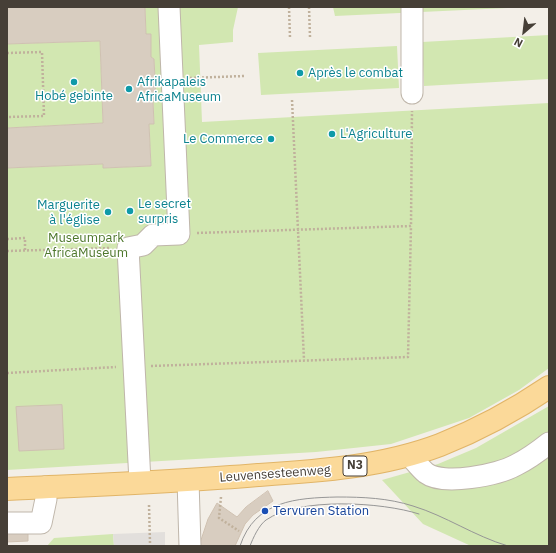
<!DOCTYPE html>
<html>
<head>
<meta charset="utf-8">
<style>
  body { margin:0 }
  #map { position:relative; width:556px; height:553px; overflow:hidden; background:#f3efe8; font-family:"IBM Plex Sans",sans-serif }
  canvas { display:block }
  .frame { position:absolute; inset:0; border:8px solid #463f37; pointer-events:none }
  .north { position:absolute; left:504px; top:12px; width:40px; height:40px; -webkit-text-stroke:3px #fff; paint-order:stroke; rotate:208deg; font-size:11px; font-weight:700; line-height:16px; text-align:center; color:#463f37 }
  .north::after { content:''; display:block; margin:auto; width:14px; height:18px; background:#463f37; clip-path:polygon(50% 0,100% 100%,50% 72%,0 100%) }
</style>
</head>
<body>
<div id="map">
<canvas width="556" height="553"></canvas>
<div class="frame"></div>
<div class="north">N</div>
</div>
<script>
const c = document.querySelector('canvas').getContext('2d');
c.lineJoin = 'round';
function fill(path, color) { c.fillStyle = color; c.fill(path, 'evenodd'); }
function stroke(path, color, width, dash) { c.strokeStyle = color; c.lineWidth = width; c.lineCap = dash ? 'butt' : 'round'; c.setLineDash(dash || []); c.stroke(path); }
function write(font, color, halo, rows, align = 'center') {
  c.font = font + ' "IBM Plex Sans",sans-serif'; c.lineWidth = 3; c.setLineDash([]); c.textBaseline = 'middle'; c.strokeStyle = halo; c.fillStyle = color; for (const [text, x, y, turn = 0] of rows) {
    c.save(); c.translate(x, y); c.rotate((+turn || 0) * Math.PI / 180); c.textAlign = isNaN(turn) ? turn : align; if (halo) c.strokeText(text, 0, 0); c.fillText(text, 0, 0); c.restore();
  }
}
const green = new Path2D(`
  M145,7h93l-5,23v12l-34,3 3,77 347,-19v265l-30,22 -50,28 -78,26 -75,8 -309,18v-302l96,-4 1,4 47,-2 -2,-42h5l-1,-23 3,-2 -2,-40 -3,-2v-23h-5z
  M333,7h196l-194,9z
  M549,35v44l-125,7 -2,-44z
  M100,41l3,82 -96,5v-84z
  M397,46l2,42 -138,7 -3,-42z
  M549,406v140h-78l-48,-22 -41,-44 56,-16 38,-16z
  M113,534l1,12h-67l7,-8z`);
const parking = new Path2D(`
  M165,532v14h-51l-1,-12z`);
const building = new Path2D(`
  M7,7h138l1,27h5v23l3,2 2,40 -3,2 1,23h-5l2,42 -48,2v-4l-96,4v-40l96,-5 -3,-82 -93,3z
  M62,405l2,44 -45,2 -3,-44z
  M268,491l5,10 -20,14 -8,9 -10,22h-36l9,-27 9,-16 20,14 9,-10z
  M7,520h21v21l-21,1z`);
const path = new Path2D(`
  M289,7l1,31
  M309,7l1,30
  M7,53l35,-1 2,64 -37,1
  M190,78l54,-2
  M292,100l12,260
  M197,233l214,-7 1,-115
  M7,239l18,-1v13
  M7,251l103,-3
  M151,366l257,-9 3,-131
  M7,373l109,-6
  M221,497l-2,21 20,13
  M149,505l1,38`);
const minor = new Path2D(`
  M412,93v-86
  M409,455c6,6 11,13 17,18 17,13 72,2 90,-8 12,-6 23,-14 33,-22
  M188,480l2,66
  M140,482l-12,-234 15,-3 10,-10 26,-1 -10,-227
  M7,523h34l5,-24 -1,-12`);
const major = new Path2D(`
  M7,489c84,-4 168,-7 251,-14 61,-4 124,-8 182,-30 38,-15 75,-35 109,-58`);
const tram = new Path2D(`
  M240,546c15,-46 57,-48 97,-49 26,0 51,1 76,9 33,10 61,30 95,40
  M250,546c3,-8 9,-21 16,-26 33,-23 116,-18 153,-6`);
const markers = [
  [300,73,4,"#0f9aa8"],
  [74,82,4,"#0f9aa8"],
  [129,89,4,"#0f9aa8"],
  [332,134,4,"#0f9aa8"],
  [271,139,4,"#0f9aa8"],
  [130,211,4,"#0f9aa8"],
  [108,212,4,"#0f9aa8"],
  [265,511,4,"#1a4fb4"]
];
const shields = [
  [355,466,24]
];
const shieldNames = [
  ["N3",355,466]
];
const cultureNames = [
  ["Après le combat",308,73],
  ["Afrikapaleis",137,82],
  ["AfricaMuseum",137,97],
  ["Hobé gebinte",74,96,"center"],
  ["L'Agriculture",340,134],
  ["Le Commerce",263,139,"right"],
  ["Le secret",138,204],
  ["surpris",138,219],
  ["Marguerite",100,205,"right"],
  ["à l'église",100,220,"right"]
];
const parkNames = [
  ["Museumpark",86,238],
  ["AfricaMuseum",86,253]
];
const streetNames = [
  ["Leuvensesteenweg",275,474,-4]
];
const transitNames = [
  ["Tervuren Station",273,511]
];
fill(green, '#d2e7b1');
fill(parking, '#e2dfdc');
fill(building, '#d8cdc0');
stroke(building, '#cfc1b1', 1);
stroke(minor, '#bfb6aa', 23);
stroke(major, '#e1b568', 24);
stroke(path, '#c0b19c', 2.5, [2, 2]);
stroke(minor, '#fff', 21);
stroke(major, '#fbd999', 22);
stroke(tram, '#969696', 1);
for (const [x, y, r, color] of markers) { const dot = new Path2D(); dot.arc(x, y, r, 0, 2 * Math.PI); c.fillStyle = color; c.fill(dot); stroke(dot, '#fff', 1.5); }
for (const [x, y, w] of shields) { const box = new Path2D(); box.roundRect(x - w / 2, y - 10, w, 20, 3); c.fillStyle = '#fff'; c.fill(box); stroke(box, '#463f37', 1); }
write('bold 12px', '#463f37', null, shieldNames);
write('13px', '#0d838f', '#fff', cultureNames, 'left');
write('13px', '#4d772b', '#fff', parkNames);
write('13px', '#463f37', '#fff', streetNames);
write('13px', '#164399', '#fff', transitNames, 'left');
</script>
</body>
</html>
